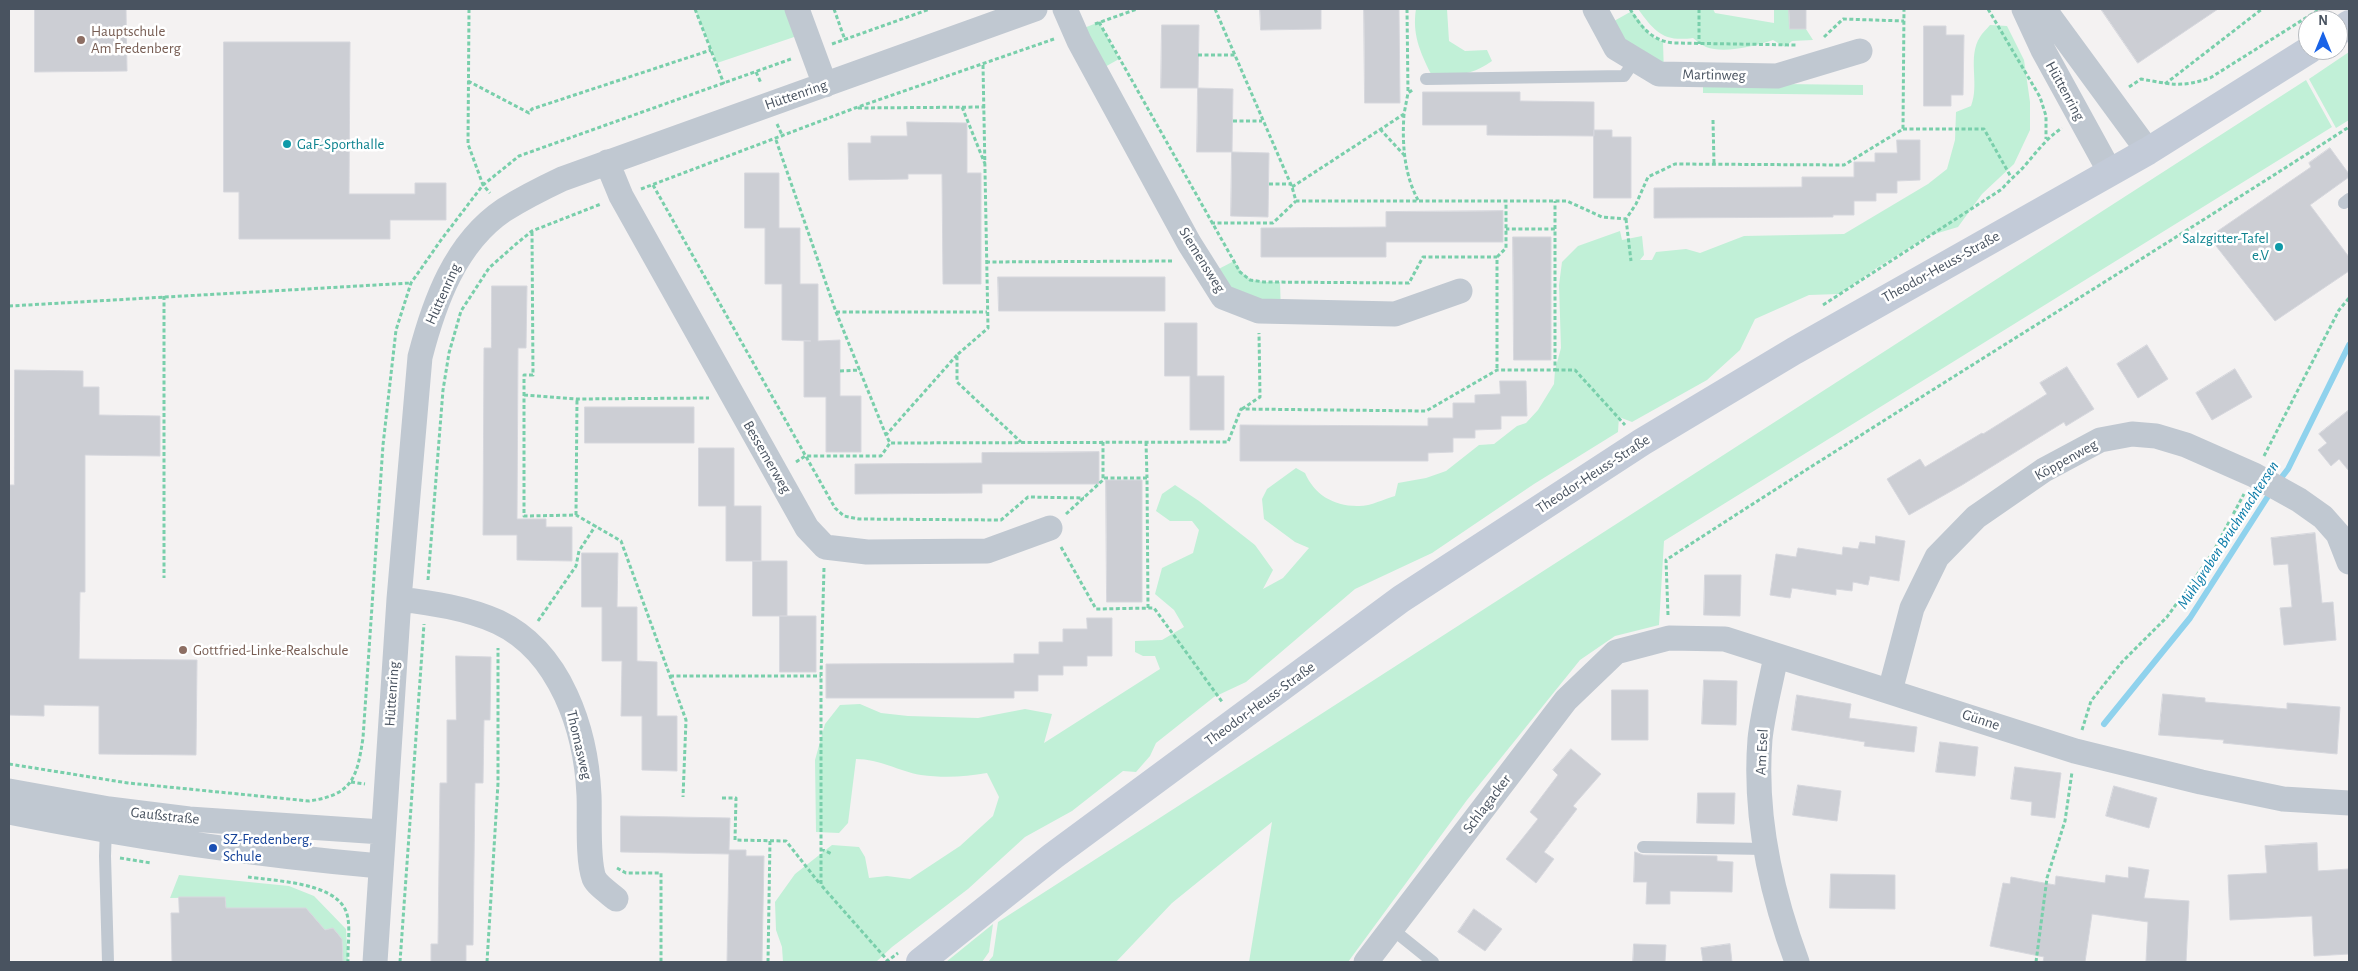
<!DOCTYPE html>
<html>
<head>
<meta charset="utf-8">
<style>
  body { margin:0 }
  #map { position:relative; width:2358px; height:971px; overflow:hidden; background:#f4f2f2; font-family:"Alegreya Sans",sans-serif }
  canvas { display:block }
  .frame { position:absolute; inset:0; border:10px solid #495360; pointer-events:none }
  .north { position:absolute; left:2298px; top:10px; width:50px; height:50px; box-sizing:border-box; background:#fff; border:1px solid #b6babf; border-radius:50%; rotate:0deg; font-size:14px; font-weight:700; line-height:20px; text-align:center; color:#495360 }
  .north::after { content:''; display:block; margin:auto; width:18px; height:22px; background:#1963e7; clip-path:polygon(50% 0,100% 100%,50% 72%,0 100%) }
</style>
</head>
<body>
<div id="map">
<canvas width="2358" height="971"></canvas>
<div class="frame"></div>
<div class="north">N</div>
</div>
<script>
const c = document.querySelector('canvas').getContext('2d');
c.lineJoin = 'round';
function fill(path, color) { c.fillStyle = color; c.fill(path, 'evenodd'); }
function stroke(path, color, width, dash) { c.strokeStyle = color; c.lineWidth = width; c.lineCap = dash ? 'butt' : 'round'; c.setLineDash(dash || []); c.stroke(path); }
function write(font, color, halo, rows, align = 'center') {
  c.font = font + ' "Alegreya Sans",sans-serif'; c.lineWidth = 5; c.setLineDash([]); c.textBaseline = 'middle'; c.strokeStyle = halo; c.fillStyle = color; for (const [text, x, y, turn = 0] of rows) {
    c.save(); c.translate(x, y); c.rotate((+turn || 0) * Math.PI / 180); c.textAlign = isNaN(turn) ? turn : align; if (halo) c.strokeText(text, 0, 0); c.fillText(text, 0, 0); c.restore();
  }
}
const green = new Path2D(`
  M695,9h102l9,24 -89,30z
  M1416,9h31l2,32 16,10 22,-1 5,11c-21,15 -36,15 -61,13 -11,-22 -19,-40 -15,-65z
  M1638,9h75l2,4 59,10v-14h15l1,20h16l7,11 -21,1 -7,6 -12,-7c-18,6 -49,14 -67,7 -4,-2 -9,-6 -13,-9 -30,4 -38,-6 -55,-29z
  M1632,11l19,25 12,6 1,33 -59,-49z
  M1099,22l20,37 -23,13 -22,-40z
  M1990,25l17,1 17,34 6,42v28l-16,34 -32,30 -24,33 -30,9 -50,31 -39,27 -30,1 -54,24 -15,31 -33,30 -75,42 -13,-5 -1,15 -84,52 -102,69 -77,36 -109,93 -32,15 -58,46 -6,13 -14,16 -13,-1 -51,40 -47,26 -57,52 -76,58 -16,15h-93l-1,-15 -6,-17 -1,-28 20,-28 37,-29 27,2 6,10 4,21 18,-2 23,3 50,-33 33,-30 6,-19 -12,-24c-22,4 -44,5 -66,2 -23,-4 -41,-16 -65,-16l-8,64 -9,10 -23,-1 -1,-72 10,-36 15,-19 20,-1 21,9 27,3 70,2 47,-9 27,5 -8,29 116,-74 -5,-13h-12l-8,-4v-11l27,-1 22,-13 -10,-17 -19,-16 7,-26 31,-15 6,-23 -7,-9h-22l-14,-10 6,-17 13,-9 24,16 56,44 18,25 -10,19 20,-11 26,-30 -14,-6 -31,-23 -2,-20 5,-10 29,-21 9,5c9,21 28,33 52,33 12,1 27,-7 38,-10l3,-13 28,-5 20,-7 33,-26 15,-1 23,-18 9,-3 12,-13 16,-26 1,-14 6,-22 -2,-63 3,-23 16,-16 42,-15 2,9 20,-4 2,19 -4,5h12l4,-8 30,-3 14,4 44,-17 100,-2 84,-50 19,-15 8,-29 1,-28 15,-6c9,-22 -4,-49 9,-69 2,-4 7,-8 10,-12z
  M2349,52v68l-13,8 -27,-49z
  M2306,80l26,47 -668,414 -5,84 -44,11 -35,24 -113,140 -119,162h-99l23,-140 -100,81 -56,59h-128l5,-6 5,-34z
  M1703,83l160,2v10l-160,-2z
  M1234,261c13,22 22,21 46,21l1,31 -22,-2 -50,-37z
  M179,875l110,11 25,10 32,33 2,33h-5l-1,-23 -9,-11 -8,2 -19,-22h-80l-1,-11 -55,1z
  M993,924l-4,28 -7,10h-36z`);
const stream = new Path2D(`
  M2278,482l10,-13 61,-124
  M2104,724l86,-106 82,-128`);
const building = new Path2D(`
  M35,9h91l1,62 -92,1z
  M1260,9h61v20l-60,1z
  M1364,9h35l1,94h-35z
  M1789,9h17v20h-16z
  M2101,9h117l-80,54z
  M1162,25h37l-1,63h-37z
  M1924,26h22v9h18l-1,60h-12v11h-27z
  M224,42h126l-1,152h66v-11h31v37h-56v19h-151v-47h-15z
  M1198,88l35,1 -1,63h-35z
  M1423,92h97v9l74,1v34l-107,-1v-10h-64z
  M907,122l60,1v50h14v111h-38l-1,-110h-34v5l-59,1 -1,-37h23v-7h36z
  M1594,130h18v7h19v61h-37z
  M1897,140h23v40l-23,1v12h-21v8h-22v14h-21v2l-179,1v-30l148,-1v-10h52v-15h21v-9h22z
  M2330,148l19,26v3l-39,28 39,52v14l-74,50 -66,-84 102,-70 -2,-4z
  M1232,152l37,1 -1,64 -37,-1z
  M745,173h34v55h21v56h18v57l22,-1v56h21v56h-35v-55h-22v-56h7l-29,-1v-56h-17v-56h-20z
  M1503,211v31h-117v15h-125v-29l125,-1v-15z
  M1513,237h38v123h-37z
  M998,277h167v34h-166z
  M492,286h35l-1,62h-8l-1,171h29v8h26v34l-55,-1v-25h-34l1,-187h7z
  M1165,323h32v53h27v54h-34v-54h-25z
  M2147,345l21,34 -30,19 -21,-34z
  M2067,367l27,42 -28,17 -2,-4 -102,63 -53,30 -22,-36 33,-20 5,8 57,-34 1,1 64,-40 -7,-11z
  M2235,369l17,28 -40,23 -16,-27z
  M15,370l68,1v16h16v28l61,1v40l-75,-1v137h-5l-1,67 118,1 -1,95 -97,-1v-48l-55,-1v11l-35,-1v-230h5z
  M1500,381h26l1,35h-26v13l-26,1v8h-22v14l-25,1v8h-188v-36l188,1v-8h25v-15h22v-8l25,-1z
  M585,407h109v36h-109z
  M2349,410v61l-10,-12 -8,7 -13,-16 9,-7 -8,-9z
  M699,448h35v58h27v55h-35v-55h-27z
  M1099,452v32h-117v9l-127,1v-30l127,-1v-10z
  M1106,480h36v122h-35z
  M2315,533l7,70 11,-1 3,38 -52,5 -4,-37 12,-1 -4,-43 -14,1 -3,-27z
  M1876,536l29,5 -6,40 -29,-5 -2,9 -15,-3 -1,9 -16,-2v6l-44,-7 -2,10 -20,-3 6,-41 20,3 2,-9 44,7 1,-8 15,2 2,-7 15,2z
  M582,553h36l-1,54h20v54l20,1v54h20v55l-35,-1v-54h-21l1,-55h-20v-54h-20z
  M753,561h34v55h-34z
  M1705,575h36l-1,41 -36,-1z
  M780,616h36v56h-36z
  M1087,618h25v38h-25v10h-24v9h-25v16h-24v7h-188v-34l188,-1v-9h25v-12h24v-13h24z
  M456,656l35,1 -1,63h-6l-1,63h-8l-2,162h-7v17h-35v-18h7l2,-161h7v-63h9z
  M1704,680l33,1 -1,44 -34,-1z
  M1612,690h36v50h-36z
  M2163,694l42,4v4l82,7v-6l53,4 -3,47 -114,-11 1,-3 -65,-5z
  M1797,695l54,9 -2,14 68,9 -3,25 -50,-6 1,-4 -73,-12z
  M1940,742l38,5 -3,29 -39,-4z
  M1571,749l30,25 -28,32 4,3 -33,43 10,7 -18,24 -30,-24 32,-40 -8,-7 28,-37 -5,-5z
  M2015,767l46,6 -6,45 -24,-3 1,-13 -21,-3z
  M1798,785l43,6 -4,30 -44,-6z
  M2114,786l43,12 -8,30 -43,-12z
  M1698,793h37l-1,31 -37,-1z
  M621,816l109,2 -1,32h17v6h18l-2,106h-35l2,-108 -108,-2z
  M2317,843l1,28 31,-2v85l-35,2 -2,-40 -82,4 -2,-45 39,-2 -2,-27z
  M1635,852l8,3 74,1v5l16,1 -1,30 -62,-1v13h-24l1,-22h-13z
  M2129,867l20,3 -5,28 45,3 -3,61 -40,-1 2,-39 -56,-8 -7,48h-42l1,-5 -54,-11 13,-63 7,1 1,-7 44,8 1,-9 49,7 1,-8 22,3z
  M1831,874l64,1v34l-65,-1z
  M179,897h46l1,11h80l19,22 8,-2 9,11 1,23h-171l-1,-49h8z
  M1474,909l28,20 -17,22 -27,-19z
  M1634,944l32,1 -1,17h-32z
  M1730,944l2,18h-29l-2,-14z`);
const path = new Path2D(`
  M469,9l-1,135 15,41 7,8
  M695,9l29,75
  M834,9l11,31
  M1215,9l77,178 4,14h271l35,16 24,2 10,-15 12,-27 27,-13 169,1 59,-36 1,-120
  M1407,9l1,84
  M1630,9c11,18 22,32 44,34l122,2
  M1699,9v35
  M1988,9l52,88 6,19v23
  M1099,22l141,250 10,8 14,2 145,1 14,-26h74v113
  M1095,24l42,-15
  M1824,37l19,-18 61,2
  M832,44l98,-35
  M1198,55h37
  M983,65l5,263 -31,27v27l64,60
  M756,72l5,11
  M468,81l61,32 3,-4 179,-59
  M2165,84l97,-75
  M2129,87l12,-8c29,5 40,9 69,-1l110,-69
  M962,107l23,57
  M858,108l127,-1
  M1404,114c-2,29 0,60 14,86
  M1713,120l1,44
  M1233,121h29
  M777,124l6,13
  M1380,129l25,27
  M1903,129h81l27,48
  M776,140l60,172 50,123
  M1269,184h22
  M653,185l182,323 9,8 15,3 142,1 27,-23 56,1
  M1292,187l112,-73 4,-21 6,-4
  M641,189l214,-81 199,-69
  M1626,219l5,42
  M1211,223h62l23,-22
  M1555,229v-28
  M532,232l1,143h-9v141l52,-1 45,26 65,179 -3,77
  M1497,257l9,-9v-48
  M986,262l187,-1
  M164,296v282
  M1823,305l179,-116c8,-10 18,-17 25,-26 12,-14 20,-25 35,-35
  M9,306l402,-23
  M836,312h151
  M957,355l-71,80 4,8 338,-1 13,-33 185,2 71,-41h58v-141h-49
  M1555,370h20l50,55
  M840,371l20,-1
  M524,395l53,4 132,-1
  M1242,409l18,-12 -1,-64
  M1146,442l1,36
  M2264,456l75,-146 10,-12
  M796,462l9,-6h76l9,-13
  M1104,478h43l1,130
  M1066,514l37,-34v-38
  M576,515l1,-116
  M1061,547l35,62 58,-1 69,95
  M824,568l-3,108v209l67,76
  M428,580l15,-190 6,-37 12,-42 28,-43 27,-24 16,-13 69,-27
  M1668,615l-2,-55c226,-147 456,-287 683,-433
  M538,621l38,-55 3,-15 17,-26
  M670,676h151
  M2082,730l9,-29 31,-39 45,-45 45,-63 32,-60
  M9,764l119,19 181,18c44,-6 48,-24 54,-63l20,-293 13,-115 15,-47 30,-43 42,-55 36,-29 272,-97
  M351,782l14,2
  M722,798h14l-1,42 51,1 34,43
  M821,849l11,5
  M120,858l31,5
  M617,868l9,5h35v89
  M248,877c26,4 83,5 97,32 7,14 2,38 3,53
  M400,962l24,-338
  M487,962l11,-179v-135
  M768,962l2,-122
  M886,962l12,-9
  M2036,962l11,-84 18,-57 7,-49`);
const lane = new Path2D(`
  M1426,79l198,-3 11,-16
  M2344,203l5,-4
  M106,827l-1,29 3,106
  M1643,847l123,2
  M1392,929l41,33`);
const street = new Path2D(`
  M797,9l28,76
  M1065,9l14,32 110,202 34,54 36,14 136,3 65,-23
  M1595,9l21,39 43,26 118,2 83,-25
  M2024,9l19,41 67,122
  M2044,9l104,142
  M607,162l14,34 186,332 18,19 42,5 120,-1 63,-23
  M399,599c33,4 68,9 99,23 63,30 88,108 91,173 1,21 -2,64 5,83 3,7 15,15 22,21
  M1776,656c-5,27 -13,55 -16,83 -6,75 11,153 37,223
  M1890,691l22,-83 25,-51 39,-40 68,-47 56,-30 32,-6 24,2 30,9 68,30 45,25 24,17 15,17 11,28
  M9,791l100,18 80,10 193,13
  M9,812c123,25 246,43 371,54
  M375,962l24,-363 21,-242c14,-54 35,-114 84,-147 19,-12 39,-22 58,-31l473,-170
  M1366,962l200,-262 50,-48 53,-14 56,1 350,112 126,31 82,17 66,4`);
const secondary = new Path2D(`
  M2338,32l11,-8
  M920,962l133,-106 348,-257 241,-157 152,-91 354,-200 161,-101`);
const markers = [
  [81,40,5,"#8d6e63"],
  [287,144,5,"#0f9aa8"],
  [2279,247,5,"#0f9aa8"],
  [183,650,5,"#8d6e63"],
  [213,848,5,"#1a4fb4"]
];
const educationNames = [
  ["Hauptschule",91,31],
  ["Am Fredenberg",91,48],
  ["Gottfried-Linke-Realschule",193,650]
];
const streetNames = [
  ["Martinweg",1714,75,1],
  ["Hüttenring",2065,91,61],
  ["Hüttenring",796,95,-19],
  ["Siemensweg",1202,260,58],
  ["Theodor-Heuss-Straße",1941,267,-29],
  ["Hüttenring",443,294,-66],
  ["Bessemerweg",767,457,60],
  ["Köppenweg",2066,460,-29],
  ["Theodor-Heuss-Straße",1593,474,-33],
  ["Hüttenring",392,694,-86],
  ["Theodor-Heuss-Straße",1260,704,-36],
  ["Günne",1981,720,18],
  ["Thomasweg",579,745,77],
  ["Am Esel",1762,752,-87],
  ["Schlagacker",1487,804,-53],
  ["Gaußstraße",165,816,6]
];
const cultureNames = [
  ["GaF-Sporthalle",297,144],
  ["Salzgitter-Tafel",2269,238,"right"],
  ["e.V",2269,255,"right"]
];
const transitNames = [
  ["SZ-Fredenberg,",223,839],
  ["Schule",223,856]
];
const waterNames = [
  ["Mühlgraben Bruchmachtersen",2228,535,-57]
];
fill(green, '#c1f0d7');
stroke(stream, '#8fd2ed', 6);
fill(building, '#ccced4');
stroke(building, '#d6d7dd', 1);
stroke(path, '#79cfab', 3, [4, 2.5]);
stroke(lane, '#c0c8d1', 12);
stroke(street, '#c0c8d1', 25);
stroke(secondary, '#c3cbd8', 28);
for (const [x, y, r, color] of markers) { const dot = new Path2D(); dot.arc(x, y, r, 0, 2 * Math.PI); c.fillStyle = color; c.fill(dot); stroke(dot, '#fff', 2); }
write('15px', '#785e54', '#fff', educationNames, 'left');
write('15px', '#495360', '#fff', streetNames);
write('15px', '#0d838f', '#fff', cultureNames, 'left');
write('15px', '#164399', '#fff', transitNames, 'left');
write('italic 16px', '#0b7ba8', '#fff', waterNames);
</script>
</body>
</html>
